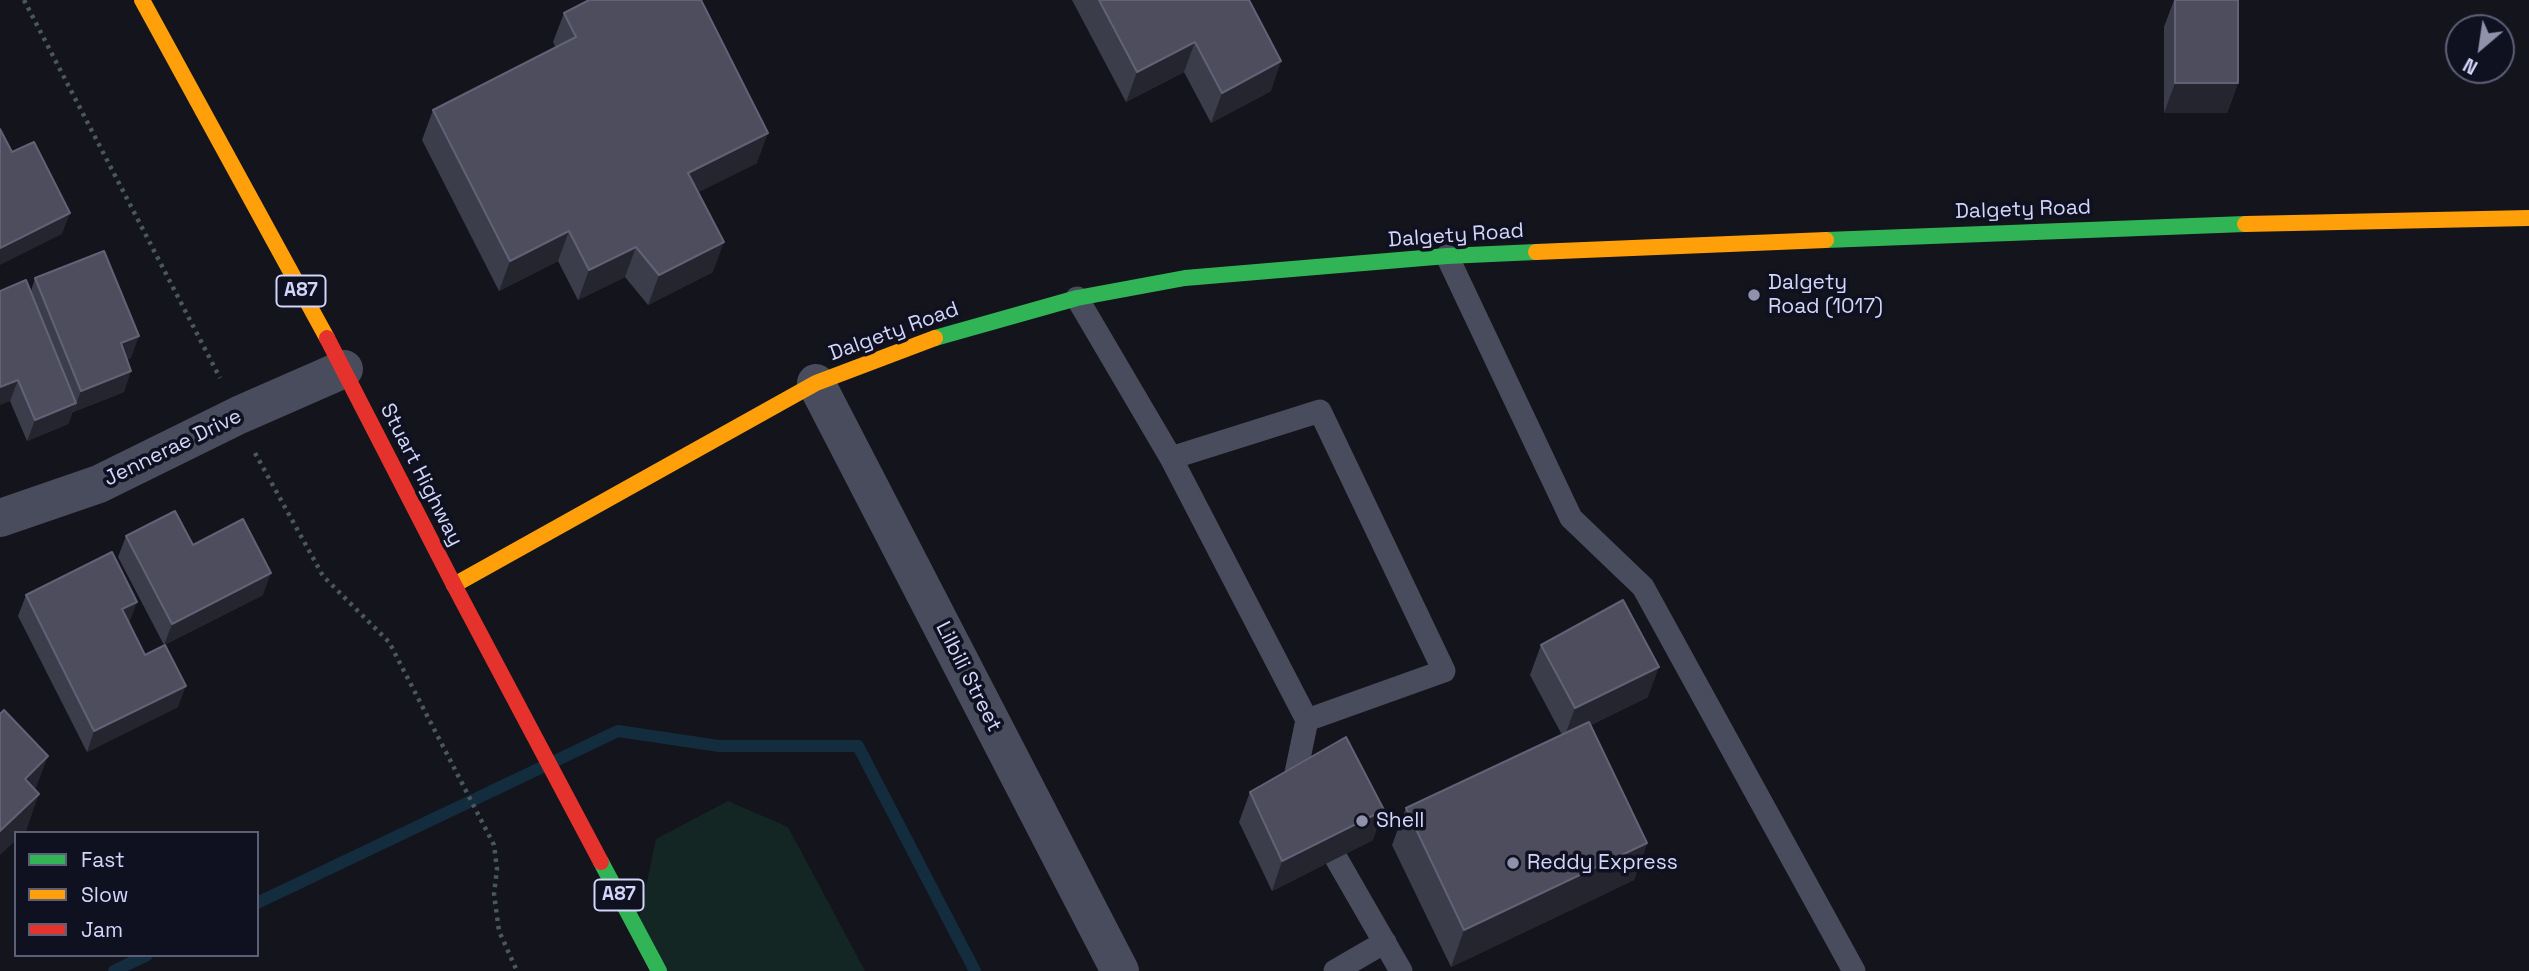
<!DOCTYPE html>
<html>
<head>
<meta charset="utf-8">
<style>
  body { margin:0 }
  #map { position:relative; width:2529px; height:971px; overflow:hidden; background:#13141c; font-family:"Space Grotesk",sans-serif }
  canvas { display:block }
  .legend { position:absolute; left:14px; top:831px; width:245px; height:126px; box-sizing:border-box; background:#0f1020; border:2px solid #5d5f77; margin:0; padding:9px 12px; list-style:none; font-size:21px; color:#d3d6fa }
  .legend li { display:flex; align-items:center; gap:14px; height:35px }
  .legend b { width:35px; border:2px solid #5d5f77 }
  .north { position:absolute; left:2445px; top:14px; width:70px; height:70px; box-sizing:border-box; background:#0f1020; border:2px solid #5d5f77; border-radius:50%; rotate:209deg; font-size:19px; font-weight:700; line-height:28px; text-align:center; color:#d3d6fa }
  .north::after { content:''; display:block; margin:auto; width:24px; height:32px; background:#9092ac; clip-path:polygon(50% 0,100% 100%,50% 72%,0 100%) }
</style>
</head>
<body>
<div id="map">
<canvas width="2529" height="971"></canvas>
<ul class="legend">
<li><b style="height:9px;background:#30b455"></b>Fast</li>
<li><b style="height:9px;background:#ff9f0a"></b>Slow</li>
<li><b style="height:9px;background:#e5322d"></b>Jam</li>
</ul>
<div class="north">N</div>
</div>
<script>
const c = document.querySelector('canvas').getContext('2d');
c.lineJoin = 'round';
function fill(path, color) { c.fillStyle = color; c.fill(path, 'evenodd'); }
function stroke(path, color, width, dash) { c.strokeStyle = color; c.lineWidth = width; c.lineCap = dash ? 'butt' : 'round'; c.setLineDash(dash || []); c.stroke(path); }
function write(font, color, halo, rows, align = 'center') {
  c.font = font + ' "Space Grotesk",sans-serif'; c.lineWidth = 7; c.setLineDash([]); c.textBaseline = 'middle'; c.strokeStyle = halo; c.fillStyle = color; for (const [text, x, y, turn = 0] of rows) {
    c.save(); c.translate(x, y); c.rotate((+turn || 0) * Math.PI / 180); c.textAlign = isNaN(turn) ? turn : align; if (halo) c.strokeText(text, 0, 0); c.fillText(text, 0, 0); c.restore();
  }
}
const green = new Path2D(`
  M728,801l60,26 77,144h-206l-22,-42 19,-90z`);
const stream = new Path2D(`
  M257,903l361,-172 101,15h139l117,225
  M114,971l33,-16`);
const path = new Path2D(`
  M24,0l196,378
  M255,453l68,123 66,66 105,203 3,24 -3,25 5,37 18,40`);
const lane = new Path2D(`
  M1447,256l124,262 72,69 211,384
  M1077,298l94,160 136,262 137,-49 -124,-260 -149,47
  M1292,792l15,-72
  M1336,858l65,113
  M1335,971l50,-29`);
const street = new Path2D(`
  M816,383l304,588
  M0,518l99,-34 140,-69 105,-46`);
const fast = new Path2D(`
  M1826,240l419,-16
  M935,338l142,-40 108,-20 262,-22 89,-4
  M601,862l58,109`);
const slow = new Path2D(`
  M142,0l185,338
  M2245,224l284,-6
  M1536,252l290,-12
  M454,585l362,-202 119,-45`);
const jam = new Path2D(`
  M327,338l127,247 147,277`);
const wall = new Path2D(`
  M1072,0h177l22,91 -60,32 -27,-51 -58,30z
  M2174,0h64v83l-11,30h-63v-86z
  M564,13l193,150 -59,29 15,80 -65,33 -23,-28 -47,23 -20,-39 -59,30 -77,-151 11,-30 123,-62 -3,-6z
  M35,278l96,80 -4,1 -3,33 -51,20v-1l-5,13 -41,17 -17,-40 21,-110z
  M126,536l67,9 70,50 -99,50 -46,-88z
  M26,595l103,28 16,32 33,52 -91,45 -69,-136z
  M1541,645l107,52 -57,28 56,118 -13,37 -183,87 -59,-122 14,-37 156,-73 -32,-60z
  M1250,792l123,48 -101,51 -33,-69z`);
const shadedWall = new Path2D(`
  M1195,42l-11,30 -58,30 11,-30z
  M1281,61l-10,30 -60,32 11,-30z
  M2175,83h63l-11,30h-63z
  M768,133l-11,30 -80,40 11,-30z
  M70,213l-8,21 -62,31v-17z
  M569,231l-11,30 -59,30 11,-30z
  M724,242l-11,30 -65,33 11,-30z
  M636,247l-11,30 -47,23 11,-30z
  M139,336l-8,22 -18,7 8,-22z
  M131,371l-7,21 -51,20 8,-21z
  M18,380l-8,21 -10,4v-18z
  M76,403l-8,21 -41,17 8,-21z
  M271,573l-8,22 -99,50 8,-21z
  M137,602l-8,22 -7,-15z
  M1659,667l-11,30 -84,41 11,-30z
  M186,686l-8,21 -91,45 7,-21z
  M48,756l-14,37 -9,-14z
  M39,794l-13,37 -2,2h-8v7l-16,15v-24z
  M1384,810l-11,30 -101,51 10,-30z
  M1647,843l-13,37 -183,87 13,-37z`);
const building = new Path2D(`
  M589,0h112l67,133 -80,40 36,69 -65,33 -23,-28 -47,23 -20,-39 -59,30 -77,-151 143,-73 -12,-24z
  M1099,0h150l32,61 -59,32 -27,-51 -58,30z
  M2175,0h63v83h-63z
  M0,129l12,23 22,-10 36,71 -70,35z
  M104,251l35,85 -18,7 10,28 -50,20 -46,-113z
  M26,280l50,123 -41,17 -17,-40 -18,7v-96z
  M175,511l18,34 50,-26 28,54 -99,51 -46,-88z
  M112,552l25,50 -15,7 23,46 20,-10 21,41 -92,45 -68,-136z
  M1623,600l36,67 -84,41 -34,-63z
  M4,710l44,46 -23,23 14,15 -39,37v-117z
  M1589,722l58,121 -183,87 -58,-122z
  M1346,737l38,73 -102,51 -32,-69z`);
const markers = [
  [1754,295,7,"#9092ac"],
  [1362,821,7,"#9092ac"],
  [1513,863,7,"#9092ac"]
];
const shields = [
  [301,291,49],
  [619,895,49]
];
const shieldNames = [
  ["A87",301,291],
  ["A87",619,895]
];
const streetNames = [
  ["Dalgety Road",2023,210,-2],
  ["Dalgety Road",1456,236,-4],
  ["Dalgety Road",894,332,-20],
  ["Jennerae Drive",173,448,-26],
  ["Stuart Highway",421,475,63],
  ["Lilbili Street",968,677,63]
];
const poiNames = [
  ["Dalgety",1768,283],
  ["Road (1017)",1768,307],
  ["Shell",1376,821],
  ["Reddy Express",1527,863]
];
fill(green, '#132623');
stroke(stream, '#132c3e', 12);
stroke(path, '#49585f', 4.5, [3.5, 5]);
stroke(lane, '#494c5c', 23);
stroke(street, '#494c5c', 38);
stroke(fast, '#30b455', 16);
stroke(slow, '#ff9f0a', 16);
stroke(jam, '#e5322d', 16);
fill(wall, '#3c3d4b');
fill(shadedWall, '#252530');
fill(building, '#4d4d5e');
stroke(building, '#626276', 2);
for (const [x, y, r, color] of markers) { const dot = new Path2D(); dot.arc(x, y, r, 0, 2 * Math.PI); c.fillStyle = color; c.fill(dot); stroke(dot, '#0f1020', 2.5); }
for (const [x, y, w] of shields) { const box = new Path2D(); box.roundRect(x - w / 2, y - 15.5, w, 31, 5); c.fillStyle = '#0f1020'; c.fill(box); stroke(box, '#d3d6fa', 2); }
write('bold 19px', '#d3d6fa', null, shieldNames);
write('21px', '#d3d6fa', '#0f1020', streetNames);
write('21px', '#d3d6fa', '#0f1020', poiNames, 'left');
</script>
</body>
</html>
